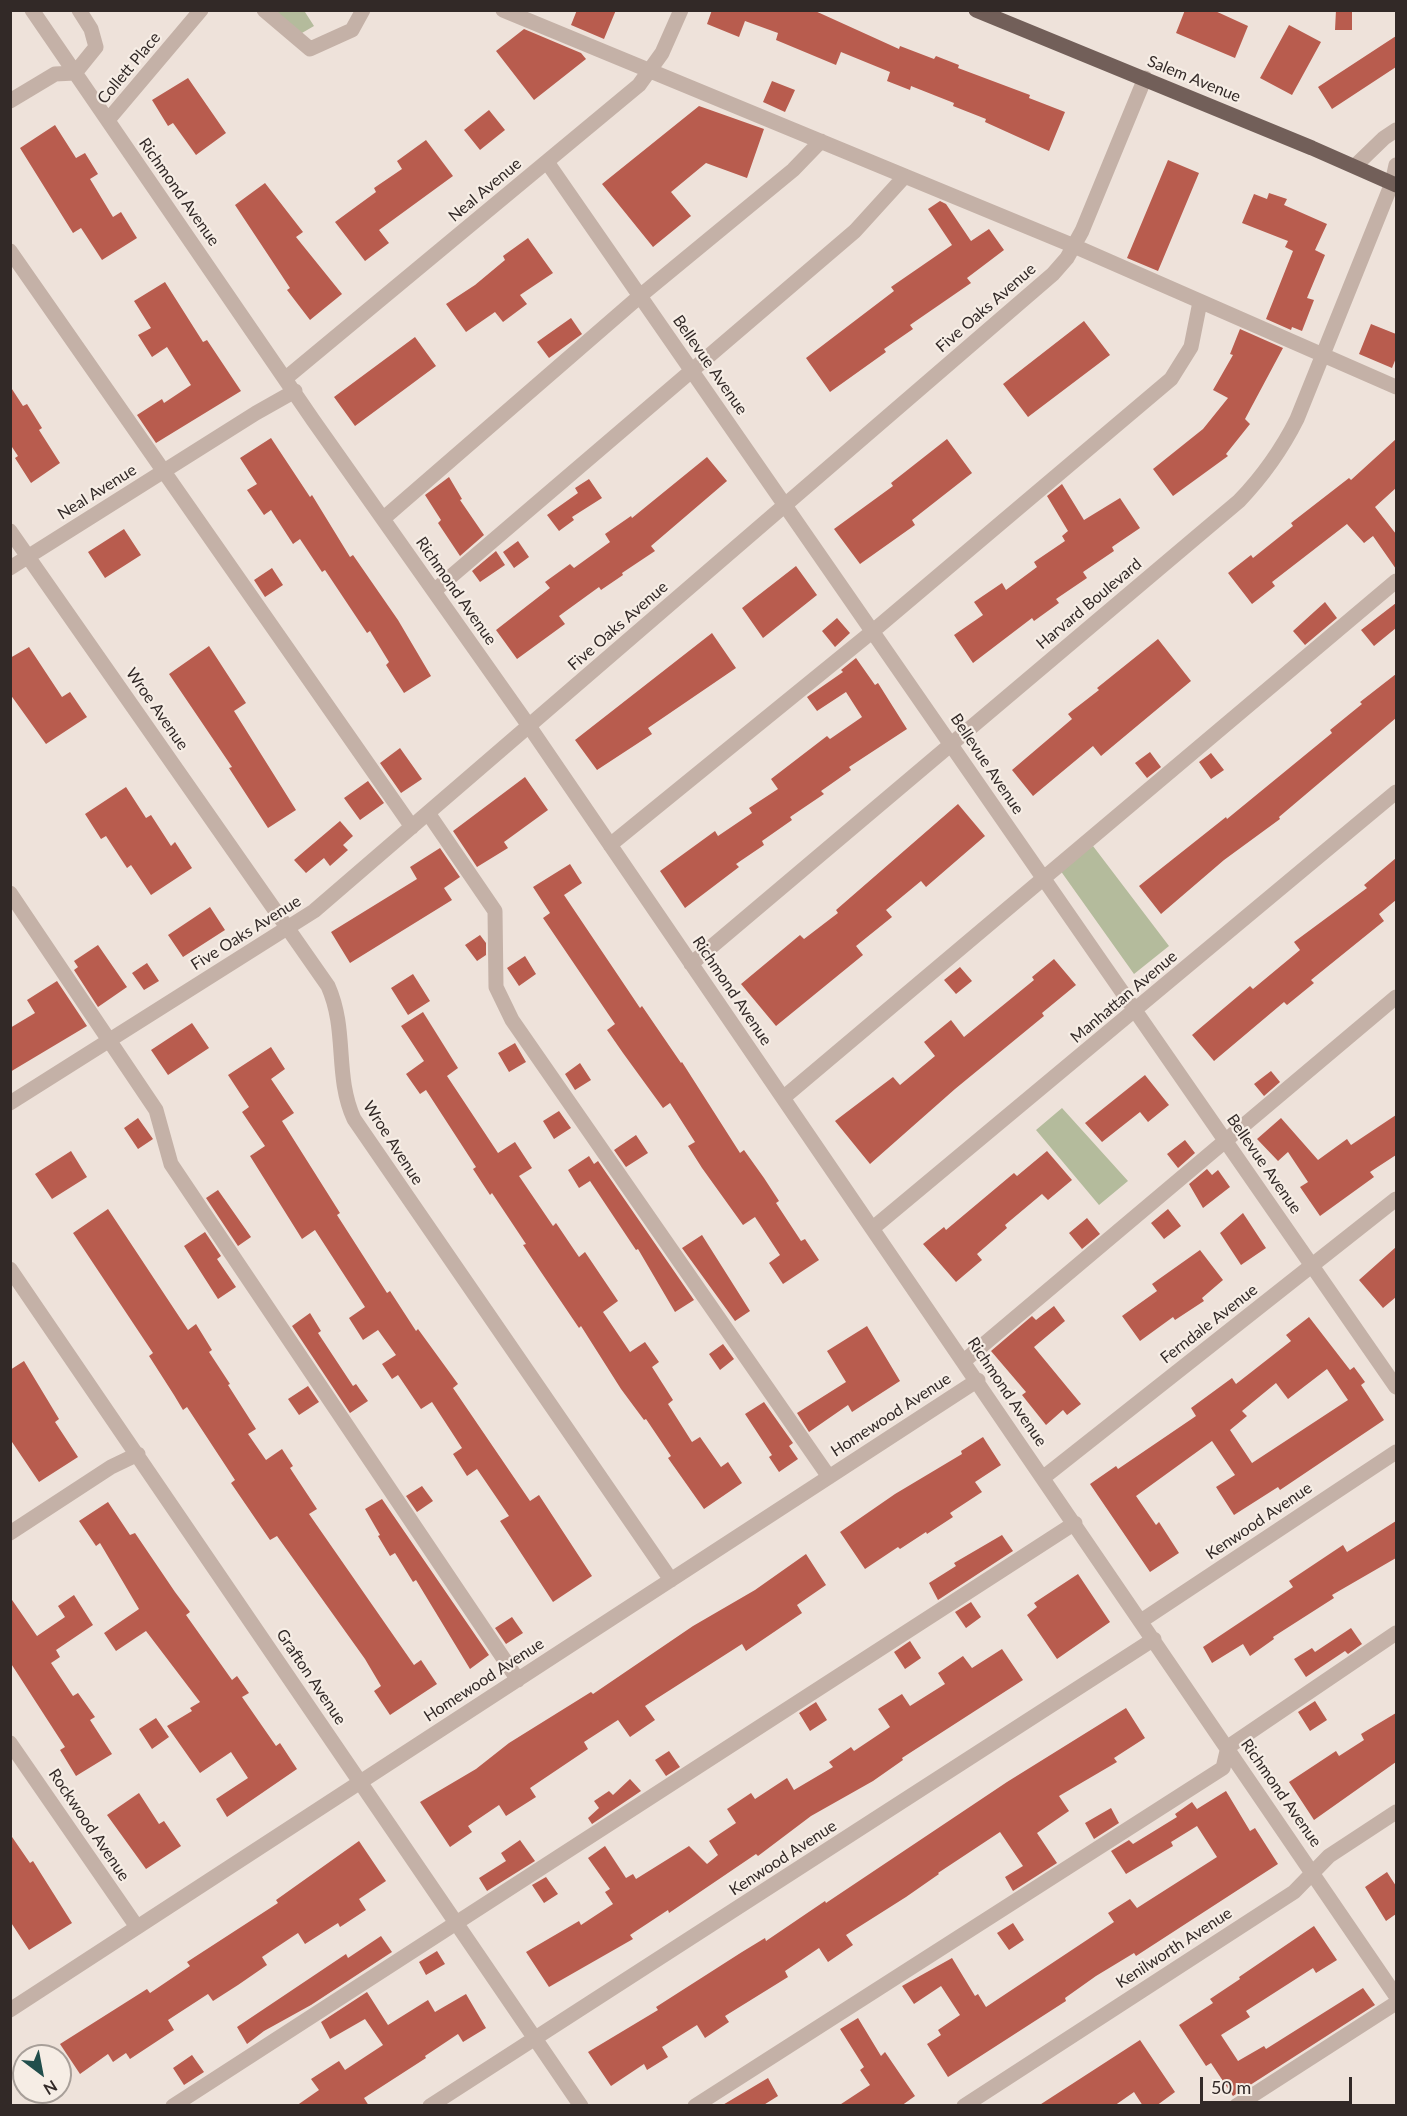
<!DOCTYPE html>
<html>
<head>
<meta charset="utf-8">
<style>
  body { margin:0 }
  #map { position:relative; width:1407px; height:2116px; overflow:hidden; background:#eee2da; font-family:Lato,sans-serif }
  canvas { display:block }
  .frame { position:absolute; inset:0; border:12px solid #322927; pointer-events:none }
  .north { position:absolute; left:12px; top:2044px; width:60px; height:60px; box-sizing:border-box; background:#f6ede5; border:2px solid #a89f99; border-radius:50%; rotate:148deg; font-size:16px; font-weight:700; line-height:24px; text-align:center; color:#322927 }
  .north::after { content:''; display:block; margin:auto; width:21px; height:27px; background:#214e4c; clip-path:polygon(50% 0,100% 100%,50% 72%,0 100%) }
  .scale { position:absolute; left:1200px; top:2077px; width:152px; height:27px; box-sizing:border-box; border:3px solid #322927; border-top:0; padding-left:8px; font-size:18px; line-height:21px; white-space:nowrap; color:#322927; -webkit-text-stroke:4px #f6ede5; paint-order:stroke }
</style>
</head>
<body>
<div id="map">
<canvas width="1407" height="2116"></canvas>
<div class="frame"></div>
<div class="north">N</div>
<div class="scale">50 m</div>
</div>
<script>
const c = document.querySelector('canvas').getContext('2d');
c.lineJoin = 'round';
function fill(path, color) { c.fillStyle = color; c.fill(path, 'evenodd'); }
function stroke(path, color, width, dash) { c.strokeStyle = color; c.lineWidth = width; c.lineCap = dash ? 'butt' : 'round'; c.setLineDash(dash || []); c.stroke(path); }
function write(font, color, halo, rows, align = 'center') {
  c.font = font + ' Lato,sans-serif'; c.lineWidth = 4.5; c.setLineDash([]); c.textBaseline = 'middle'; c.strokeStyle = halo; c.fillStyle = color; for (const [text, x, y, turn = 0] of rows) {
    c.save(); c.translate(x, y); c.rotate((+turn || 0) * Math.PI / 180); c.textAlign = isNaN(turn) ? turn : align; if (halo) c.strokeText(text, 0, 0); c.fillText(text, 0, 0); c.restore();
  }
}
const green = new Path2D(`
  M264,11h43l-2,1 9,14 -19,11z
  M1093,846l76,100 -35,28 -74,-104z
  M1062,1108l66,73 -29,24 -63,-75z`);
const building = new Path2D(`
  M577,10h39l-12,29 -33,-14z
  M712,10h101l86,39 1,-3 34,13 2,-3 23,9 -1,3 72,27 -1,3 36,14 -16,39 -64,-29 1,-3 -33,-13 1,-3 -43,-17 -1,4 -23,-9 3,-9 -49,-20 -5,13 -60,-25 2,-7 -33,-12 -6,16 -32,-13z
  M1185,10h28l35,16 -13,32 -59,-25z
  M1336,10h16v20h-17z
  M1289,25l32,17 -29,53 -32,-17z
  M524,29l57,24 5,6 -52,41 -38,-49z
  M1396,36v31l-64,42 -14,-22z
  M188,78l38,55 -30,22 -23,-32 -5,3 -16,-26z
  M772,81l23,9 -10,22 -22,-10z
  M699,106l65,23 -17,49 -41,-15 -35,29 20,24 -38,31 -51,-63z
  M489,110l16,20 -25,20 -16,-20z
  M55,125l21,33 9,-5 13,21 -8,5 23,38 8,-5 16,26 -35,22 -21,-32 -8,5 -53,-85z
  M426,140l27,36 -74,54 10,13 -24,18 -30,-39 41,-30 -2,-4 28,-19 -5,-8z
  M1168,160l31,13 -41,98 -31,-13z
  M265,183l38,49 -7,5 46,57 -32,26 -23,-30 3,-2 -55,-83z
  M1269,193l18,6 -3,6 43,19 -12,26 10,5 -18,43 7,2 -12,31 -10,-4 -1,3 -25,-11 27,-68 -8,-4 3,-6 -46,-18 12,-29 13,5z
  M940,201l6,3 25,37 18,-12 15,21 -37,28 4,5 -61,42 3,4 -29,20 2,3 -56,40 -24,-34 88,-67 -3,-4 61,-42 -24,-36z
  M528,238l25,35 -33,22 7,9 -24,18 -8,-10 -29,20 -20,-28 29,-19 30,-25 -2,-4z
  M165,282l38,60 4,-2 34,51 -85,52 -19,-28 25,-16 2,4 27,-18 -24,-38 -15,10 -14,-22 13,-7 -17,-27z
  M571,318l11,16 -33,24 -12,-16z
  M1084,321l26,34 -82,62 -25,-33z
  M1371,324l25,10v24l-4,10 -33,-14z
  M1240,329l43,19 -38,71 5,5 -24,30 2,2 -55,40 -20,-27 50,-40 25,-31 -15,-8 20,-35 -3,-1z
  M415,337l21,29 -81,60 -21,-29z
  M10,386l13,20 4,-2 15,24 -3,2 21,33 -29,20 -16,-25 3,-2 -8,-12z
  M271,438l39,59 2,-2 38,62 3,-2 45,65 33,56 -27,17 -18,-28 3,-3 -19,-31 -3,2 -42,-63 -3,2 -22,-33 -7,5 -22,-34 -7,5 -17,-25 10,-6 -17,-26z
  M947,439l25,34 -60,47 3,5 -55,39 -26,-35 59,-43 -2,-3z
  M1396,439v49l-21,19 21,27v35l-23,-33 -9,7 -17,-19 -75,58 3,4 -23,18 -24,-31 23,-18 2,3 40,-32 -2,-3 58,-45 2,2z
  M707,457l20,24 -76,65 4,5 -33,22 1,2 -22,15 -2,-3 -40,29 6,8 -48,35 -21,-29 54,-42 -5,-6 25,-18 4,4 36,-26 -5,-8 26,-18 1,2z
  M449,477l13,22 -2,1 24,35 -24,21 -22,-33 3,-3 -16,-25z
  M589,479l13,19 -30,19 2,3 -15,11 -12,-16 31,-22 -3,-5z
  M1062,484l22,36 36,-22 20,30 -28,19 2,4 -31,21 4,6 -31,21 3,4 -25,18 -2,-3 -59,45 -19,-28 29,-20 -9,-13 28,-19 4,7 31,-23 -3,-5 31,-21 -3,-5 6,-5 -21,-35z
  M124,529l17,26 -36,23 -17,-26z
  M518,541l11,16 -15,11 -11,-16z
  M496,551l9,14 -25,17 -8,-11z
  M796,566l21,29 -54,43 -21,-30z
  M272,568l11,17 -18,12 -11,-17z
  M1325,602l12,16 -32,27 -12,-14z
  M1396,603v25l-22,18 -13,-16z
  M837,618l13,15 -15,14 -13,-16z
  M712,633l24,35 -88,60 4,6 -55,36 -22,-30z
  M1158,639l33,42 -90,75 -8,-10 -60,50 -21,-26 60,-51 -4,-5 31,-24 -2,-2z
  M209,646l37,57 -12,8 62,99 -28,18 -39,-60 3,-1 -63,-93z
  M29,647l33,50 8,-5 17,25 -41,27 -36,-50v-36z
  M856,658l19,27 3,-2 29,46 -58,38 2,3 -30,21 3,3 -34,23 2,3 -30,21 2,4 -28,19 3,3 -54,41 -25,-37 55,-40 3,5 34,-23 -3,-5 29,-19 -7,-10 56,-43 3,3 32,-22 -16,-25 -29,19 -10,-14 36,-25 -2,-2z
  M1396,674v44l-117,99 1,2 -56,41 -63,54 -22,-28 87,-69 1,2 105,-86 -2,-3 32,-26 -2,-2z
  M400,748l22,31 -21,14 -21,-30z
  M1150,752l11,15 -14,11 -12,-15z
  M1211,753l13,17 -13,9 -12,-17z
  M525,777l23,33 -44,32 4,6 -31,19 -24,-36z
  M368,781l16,22 -24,17 -16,-22z
  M126,787l20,31 5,-3 20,31 4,-4 17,26 -41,27 -20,-30 -4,3 -21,-32 -5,3 -16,-25z
  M958,804l27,32 -59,51 -5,-6 -35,29 6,7 -36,29 7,9 -87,71 -35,-42 59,-49 4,4 34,-26 -2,-3z
  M340,821l13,15 -10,9 5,5 -18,16 -6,-8 -18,15 -12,-13z
  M440,848l20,29 -16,11 8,12 -102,63 -19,-31 86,-53 -7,-12z
  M1396,858v42l-17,14 5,7 -73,59 3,3 -27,22 -3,-3 -70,59 -22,-26 58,-49 3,3 47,-39 -6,-8 73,-54 -3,-3z
  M570,864l12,19 -18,12 76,113 2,-2 39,57 1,-1 58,91 4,-3 20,28 15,23 -3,2 25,38 4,-2 14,21 -36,24 -14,-21 11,-8 -25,-38 -12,8 -41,-57 -14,-22 7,-4 -25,-39 -7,5 -40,-55 -16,-23 8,-6 -72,-106 7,-5 -17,-26z
  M210,907l15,23 -42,27 -15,-22z
  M480,935l6,8v12l-9,6 -12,-16z
  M98,945l29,42 -29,20 -24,-37 4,-3 -4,-6z
  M525,956l11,18 -17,12 -12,-18z
  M1054,959l22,26 -34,28 2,3 -89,73 -85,75 -35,-43 58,-44 7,8 35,-29 -11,-14 27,-22 13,17 70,-57 -2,-3z
  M147,963l12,18 -15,9 -12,-17z
  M960,967l12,14 -16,13 -12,-14z
  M413,974l17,27 -22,14 -17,-27z
  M57,981l30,45 -77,46v-44l25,-15 -8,-13z
  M423,1012l35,56 -11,8 51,77 17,-11 17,26 -13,8 34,50 3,-3 23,34 6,-5 33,49 -15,11 27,40 15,-10 14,20 -7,5 21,33 -5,4 24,38 8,-5 21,30 7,-5 14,21 -38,26 -36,-51 3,-2 -25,-37 -2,1 -23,-31 -40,-63 -2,2 -38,-56 -18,-27 3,-1 -34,-51 -2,2 -17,-26 3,-2 -50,-77 -6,4 -14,-20 18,-13 -23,-35z
  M192,1023l17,25 -41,27 -17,-25z
  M515,1043l11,19 -17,10 -11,-19z
  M271,1047l14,22 -14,10 23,34 -12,8 58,92 -3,2 50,78 3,-2 26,40 2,-2 40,55 -5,4 77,113 9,-6 53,81 -39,26 -53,-81 9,-5 -32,-47 -10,7 -14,-22 9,-6 -30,-46 -11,7 -23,-34 -6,4 -10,-15 14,-9 -18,-25 -15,10 -14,-22 16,-11 -50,-77 -13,9 -52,-83 15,-10 -23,-34 7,-5 -21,-32z
  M580,1063l11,17 -16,10 -10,-16z
  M1271,1071l9,11 -16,14 -10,-12z
  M1145,1075l24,30 -21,17 -8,-10 -38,30 -17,-19z
  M559,1111l12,17 -17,11 -11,-18z
  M1396,1115v40l-26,17 4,5 -54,39 -20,-29 8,-5 -20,-30 -10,9 -21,-22 24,-21 37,42 29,-21 4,6z
  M138,1118l15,21 -15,10 -14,-21z
  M636,1135l12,18 -22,14 -12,-17z
  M1185,1140l10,13 -17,15 -11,-14z
  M71,1151l16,26 -35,22 -17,-25z
  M1047,1151l25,29 -24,20 -6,-6 -37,31 2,3 -30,26 5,6 -26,22 -33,-38 21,-17 2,3 68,-57 3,3z
  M589,1156l5,8 4,-3 96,139 -19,12 -37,-63 -2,1 -46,-69 -11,7 -11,-18z
  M1207,1169l5,6 6,-5 12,17 -27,21 -14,-24z
  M218,1190l33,47 -13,9 -32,-48z
  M108,1209l80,121 8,-6 16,26 -3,2 21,32 -2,1 28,44 -8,5 18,26 16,-11 11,17 -3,2 27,41 -8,5 105,151 7,-5 16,24 -47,31 -16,-24 7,-5 -16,-27 -88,-123 -7,4 -39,-57 4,-3 -48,-73 -4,3 -9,-15 -25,-39 4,-3 -80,-120z
  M1168,1209l13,17 -17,13 -13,-16z
  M1243,1213l23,35 -25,17 -21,-32z
  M1087,1218l13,16 -18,15 -13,-16z
  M205,1232l16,24 -4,3 19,28 -18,12 -34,-53z
  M702,1235l48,76 -15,10 -53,-73z
  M1396,1247v50l-13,11 -24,-28z
  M1200,1250l23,30 -21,18 2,3 -29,19 -2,-3 -33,24 -18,-25 35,-25 -5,-7z
  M1054,1306l11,15 -31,26 47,57 -14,11 -4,-5 -17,15 -24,-30 4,-3 -35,-41 41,-35 4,4z
  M310,1313l11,18 -3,2 35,53 3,-2 12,17 -18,12 -58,-87z
  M1309,1317l41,53 4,-3 11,15 -4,3 23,35 -104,70 -2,-3 -44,28 -18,-28 19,-12 -23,-34 -76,55 20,29 3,-3 20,31 -29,19 -60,-88 26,-18 2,3 78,-53 -5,-8 41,-30 4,6 55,-43 -5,-6zM1327,1369l21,31 -96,63 -22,-33 17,-14 -5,-5 34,-28 12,16z
  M867,1326l33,55 -48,31 -4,-7 -39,27 -12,-19 49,-31 -19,-31z
  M723,1344l11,15 -14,11 -11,-16z
  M24,1361l35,58 -4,3 23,35 -39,25 -29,-43v-69z
  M308,1386l11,16 -20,13 -11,-16z
  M764,1402l29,41 -4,3 9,13 -19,13 -10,-15 3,-2 -27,-41z
  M983,1437l18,28 -26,17 7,10 -32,21 3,4 -26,17 -1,-2 -26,17 -2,-2 -33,22 -25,-37 55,-38 67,-40 -1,-3z
  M422,1486l11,15 -16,11 -11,-16z
  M382,1499l107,156 -19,14 -54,-89 -3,2 -18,-29 -5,3 -12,-20 2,-1 -15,-26z
  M108,1502l22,33 5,-2 40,59 15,20 -4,3 46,65 5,-4 12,17 -7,4 34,49 4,-3 17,26 -70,48 -11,-18 32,-21 -17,-26 -31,21 -33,-47 25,-15 -2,-3 10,-6 -54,-71 -30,20 -12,-18 35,-24 -39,-66 -4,3 -17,-25z
  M1396,1521v37l-64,37 2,3 -61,39 1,2 -24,17 -7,-12 -31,19 -9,-16 90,-60 -4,-6 54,-36 4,7z
  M1002,1535l11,16 -75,49 -9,-17 27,-17 -2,-3z
  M806,1554l20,31 -29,20 5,8 -56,38 -4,-7 -97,62 10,14 -25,17 -12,-17 -34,22 4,7 -58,39 6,9 -30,19 -7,-11 -31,21 4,6 -22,15 -30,-45 56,-33 33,-26 82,-51 2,2 100,-68 62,-36z
  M1078,1574l32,48 -53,37 -30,-44 10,-8 -3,-4z
  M74,1595l19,30 -37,25 4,7 -9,6 22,33 5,-3 17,24 -5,3 22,34 -36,22 -16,-26 5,-3 -55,-85v-65l27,39 28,-19 -7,-11z
  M971,1602l10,15 -15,11 -11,-16z
  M512,1617l11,16 -17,11 -11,-16z
  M1351,1628l11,16 -14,10 -3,-3 -39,26 -12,-18 18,-11 3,4z
  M910,1641l11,17 -16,11 -11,-17z
  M1002,1649l21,31 -121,78 1,2 -30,21 -62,35 -53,40 -2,-2 -87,59 -1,-3 -38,25 3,4 -84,48 -23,-35 53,-31 2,4 32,-21 -8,-12 5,-3 -22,-31 17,-12 21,32 7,-4 3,5 53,-33 18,18 11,-9 -9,-14 27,-18 -9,-14 24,-16 4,6 32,-21 7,12 39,-23 -4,-5 22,-15 3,4 36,-24 -12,-18 24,-15 8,12 35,-22 -7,-11 25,-17 9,12z
  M1315,1701l12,19 -17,11 -12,-19z
  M816,1702l11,18 -17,11 -11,-18z
  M1126,1708l19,30 -31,20 3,4 -58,34 10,15 -32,22 20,30 -44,28 -8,-14 18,-11 -23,-34 -62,41 1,1 -33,23 -60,38 7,10 -25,17 -9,-14 -34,23 3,6 -63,39 4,6 -24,16 -8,-13 -35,22 6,10 -21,13 -3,-6 -33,22 -23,-34 70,-42 -2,-3 86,-55 23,-14 1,3 59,-40 1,2 181,-121z
  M1396,1713v49l-82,58 -25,-38 47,-31 3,5 25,-16 -3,-6z
  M156,1718l13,19 -17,12 -13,-20z
  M669,1751l11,16 -14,9 -11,-16z
  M630,1779l11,12 -49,33 -4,-6 11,-10 -5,-7 15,-10 4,4z
  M1226,1791l24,40 5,-3 23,36 -142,92 -2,-3 -38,23 -31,22 1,3 -118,76 -21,-33 14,-9 -3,-5 22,-15 -19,-29 -27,18 -12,-18 50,-28 23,38 3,-2 8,13 128,-85 -6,-9 22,-14 7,9 80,-51 -20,-31 -26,16 2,4 -47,28 -15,-23 18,-11 4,4 44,-27 -2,-3 17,-12 5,7z
  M139,1793l20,31 5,-3 17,25 -35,23 -39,-54z
  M1111,1808l8,15 -25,16 -9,-16z
  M10,1834l20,29 3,-2 39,62 -43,27 -19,-29z
  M520,1840l15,21 -48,30 -8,-13 27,-17 -5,-8z
  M359,1841l27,40 -27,18 7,11 -26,17 -2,-4 -33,21 -7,-11 -36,24 5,8 -29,20 -25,16 -5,-7 -40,26 6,10 -44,29 -4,-6 -13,9 -5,-8 -28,20 -20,-30 87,-55 3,4 40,-27 -3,-4 91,-59 -2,-3z
  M1387,1872l9,14v28l-10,7 -21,-34z
  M546,1877l12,17 -14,9 -12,-18z
  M1013,1923l11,17 -15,10 -12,-17z
  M1314,1926l23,34 -21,13 -3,-5 -67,43 4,6 -29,18 17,26 26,-15 2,3 97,-61 12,17 -142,91 -22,-33 -5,3 -27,-41 34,-22 -3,-4 30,-20 -1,-2z
  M381,1936l11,16 -81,53 -47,26 -17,13 -10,-17 109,-73 2,4z
  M437,1951l8,13 -19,11 -7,-13z
  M367,1992l21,33 40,-25 7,12 31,-18 20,34 -23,14 -5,-8 -33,22 1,2 -62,40 5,8h-73l23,-16 -8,-11 28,-18 6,9 38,-25 -18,-26 -35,20 -9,-17z
  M858,2018l23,38 4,-4 30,44 -14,10h-63l32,-21 -10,-15 4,-3 -24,-38z
  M1140,2040l35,52 -19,14h-13l-9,-14 -20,14h-76z
  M192,2055l12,17 -20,13 -11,-17z
  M768,2078l10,18 -16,10h-41z`);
const minor = new Path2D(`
  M32,10l281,410 216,306 867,1270
  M264,10l46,39 42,-19 11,-20
  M503,10l571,236 322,141
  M10,101l45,-27 20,-1 21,-26 -5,-18 -12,-19
  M108,120l93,-110
  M547,162l849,1225
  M1355,166l29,-28 12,-8
  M10,251l402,576
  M286,378l353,-293 23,-32 19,-43
  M384,518l256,-222 153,-126 28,-29
  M10,531l318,455c20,45 6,89 26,133l317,461
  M10,568l246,-155 39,-22
  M434,591l421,-360 50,-55
  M428,813l67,98 1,76 16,33 317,457
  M610,845l263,-214 298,-252 20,-32 9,-45
  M10,893l146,217 15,54 347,516
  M691,964l548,-463c24,-25 42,-50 58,-82l95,-236 4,-18
  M783,1098l613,-517
  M10,1103l304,-192 739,-637 14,-16 15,-27 63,-153
  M873,1228l523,-436
  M10,1269l571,837
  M964,1361l432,-364
  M1044,1477l352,-278
  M10,1533l101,-66 27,-13
  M1141,1621l255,-169
  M10,1743l127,184
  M10,2010l968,-630
  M173,2106l902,-583
  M430,2106l724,-467
  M695,2106l528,-338 5,-21 168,-114
  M964,2106l330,-214 35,-36 67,-44
  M1236,2106l160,-103`);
const major = new Path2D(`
  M976,10l336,138 84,37`);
const streetNames = [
  ["Collett Place",129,68,-50],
  ["Salem Avenue",1194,79,22],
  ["Neal Avenue",485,190,-40],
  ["Richmond Avenue",179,192,55],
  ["Five Oaks Avenue",986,308,-41],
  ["Bellevue Avenue",710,365,55],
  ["Neal Avenue",97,492,-32],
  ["Richmond Avenue",456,591,55],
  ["Harvard Boulevard",1089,604,-40],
  ["Five Oaks Avenue",618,626,-41],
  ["Wroe Avenue",157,709,55],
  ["Bellevue Avenue",987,764,56],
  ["Five Oaks Avenue",246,933,-32],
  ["Richmond Avenue",732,991,56],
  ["Manhattan Avenue",1124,997,-40],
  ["Wroe Avenue",393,1143,57],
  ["Bellevue Avenue",1264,1164,55],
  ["Ferndale Avenue",1209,1324,-38],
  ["Richmond Avenue",1007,1392,56],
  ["Homewood Avenue",891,1415,-33],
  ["Kenwood Avenue",1259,1521,-34],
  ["Grafton Avenue",311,1677,56],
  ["Homewood Avenue",484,1680,-33],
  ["Richmond Avenue",1281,1793,55],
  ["Rockwood Avenue",89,1825,56],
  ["Kenwood Avenue",783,1858,-33],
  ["Kenilworth Avenue",1174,1948,-33]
];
fill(green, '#b4bb9c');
fill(building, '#b85c4e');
stroke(minor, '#c4b1a7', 15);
stroke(major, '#725f59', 15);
write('16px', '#322927', '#f6ede5', streetNames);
</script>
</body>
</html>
